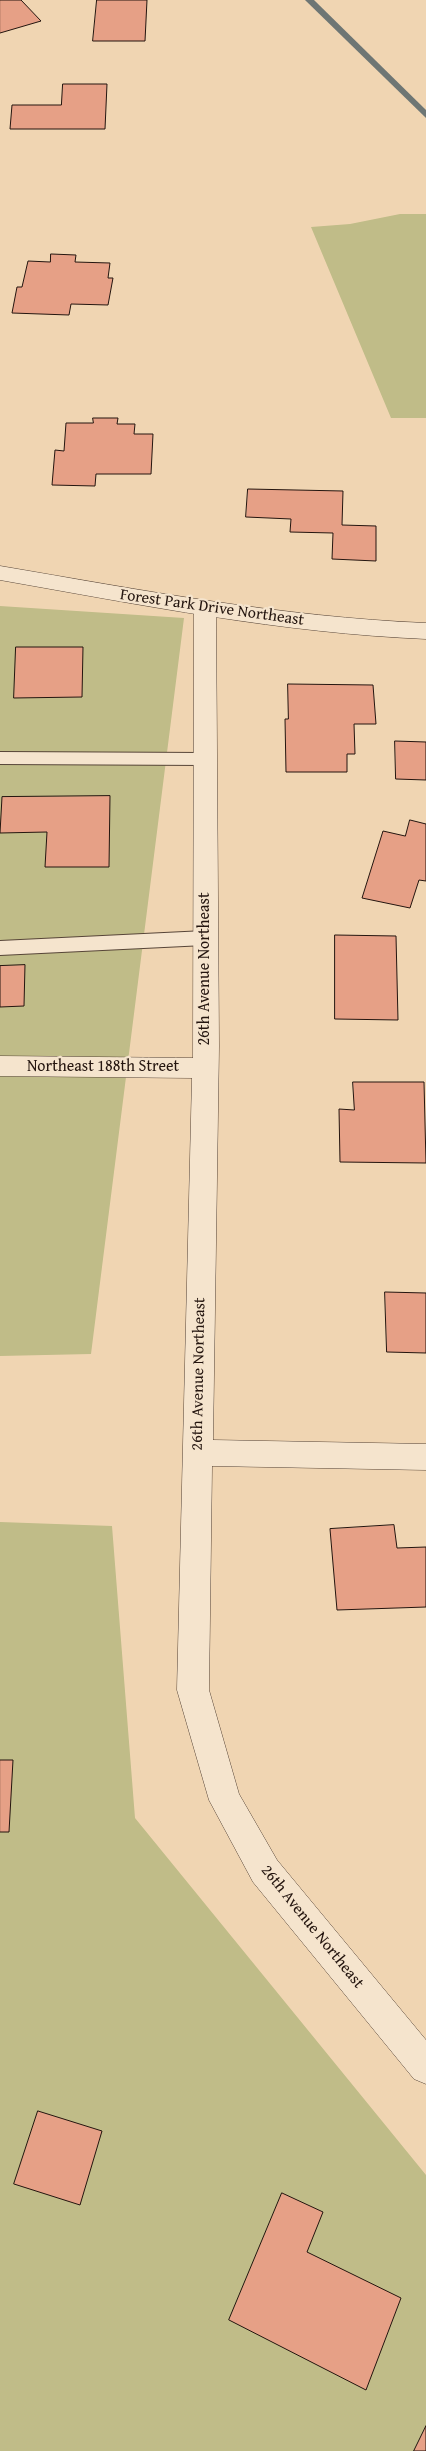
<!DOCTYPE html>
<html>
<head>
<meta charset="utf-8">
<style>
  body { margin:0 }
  canvas { display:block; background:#f0d5b2 }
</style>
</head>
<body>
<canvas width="426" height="2451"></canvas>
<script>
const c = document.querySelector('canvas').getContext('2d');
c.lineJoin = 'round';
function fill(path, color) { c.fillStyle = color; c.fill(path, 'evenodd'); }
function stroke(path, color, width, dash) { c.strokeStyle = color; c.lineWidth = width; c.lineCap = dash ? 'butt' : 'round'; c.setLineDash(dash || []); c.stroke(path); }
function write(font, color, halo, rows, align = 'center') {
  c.font = font + ' "Gentium Book Plus",serif'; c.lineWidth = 4.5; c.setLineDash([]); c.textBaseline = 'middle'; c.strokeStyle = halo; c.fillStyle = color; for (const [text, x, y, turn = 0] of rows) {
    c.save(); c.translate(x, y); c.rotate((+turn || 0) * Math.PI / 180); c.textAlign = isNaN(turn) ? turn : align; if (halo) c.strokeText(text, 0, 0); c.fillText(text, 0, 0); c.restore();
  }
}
const green = new Path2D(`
  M400,214h26v204h-35l-80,-191 39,-3z
  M0,606l184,12 -93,736 -91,2z
  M0,1522l112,4 23,292 291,357v276h-426z`);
const stream = new Path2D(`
  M305,0h9l112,110v8z`);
const building = new Path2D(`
  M0,0h21l20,21 -41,12z
  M97,0h50l-2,41h-52z
  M63,84h44l-2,45h-95l2,-24h49z
  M51,254l25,1 -1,7 35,1 -2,15h5l-5,27 -37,-1 -2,11 -57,-2 5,-26h5l6,-26 22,1z
  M93,418h25l-1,6h18l-1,10h19l-2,40h-55l-1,12 -43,-1 3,-35 9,1 2,-28h27z
  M248,489l95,2 -1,34 34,1v35l-44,-2 1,-26 -43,-1 1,-13 -45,-2z
  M16,647h67l-1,50 -68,1z
  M288,684l85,1 3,39h-22l1,30h-8v18h-61l-1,-53h3z
  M395,741l31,1v38l-30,-1z
  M110,796l-1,71h-64l2,-35 -47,1 2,-36z
  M410,820l16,4v57l-7,-1 -9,28 -48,-10 21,-67 22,5z
  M335,935l61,1 2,84 -63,-1z
  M25,965l-1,41 -24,1v-41z
  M353,1082h71l2,81 -86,-1 -1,-53 15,1z
  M385,1292l41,1v60l-39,-1z
  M394,1525l3,23 29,-1v60l-89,3 -7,-81z
  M0,1760h13l-4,72h-9z
  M38,2111l64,20 -22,74 -66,-21z
  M282,2193l41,19 -16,40 94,46 -35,92 -137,-70z
  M426,2426v25h-12z`);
const service = new Path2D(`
  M0,752l205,1 6,2 3,4 -3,4 -6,2 -205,-1z
  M205,931l6,2 3,5 -3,5 -6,2 -205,10v-14z`);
const minor = new Path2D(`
  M205,601l8,3 3,5 3,437 -6,394 213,4v26l-214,-4 -3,224 30,104 38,66 149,180v44l-12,-5 -161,-197 -44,-82 -32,-110 15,-612 -192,-2v-20l193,2 1,-449 3,-5z`);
const tertiary = new Path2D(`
  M0,566c141,24 282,51 426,57v16c-144,-6 -284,-34 -426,-59z`);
const streetNames = [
  ["Forest Park Drive Northeast",212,608,8],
  ["26th Avenue Northeast",205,969,-90],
  ["Northeast 188th Street",103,1067],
  ["26th Avenue Northeast",199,1374,-89],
  ["26th Avenue Northeast",312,1927,51]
];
fill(green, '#c0bc88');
fill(stream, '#6e7674');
fill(building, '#e6a086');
stroke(building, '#24150f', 1);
stroke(service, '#574538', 2);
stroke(minor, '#574538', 1);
stroke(tertiary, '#574538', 1);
fill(service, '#f5e4cd');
fill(minor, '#f5e4cd');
fill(tertiary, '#f5e4cd');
write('16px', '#24150f', '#f5e4cd', streetNames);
</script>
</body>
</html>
